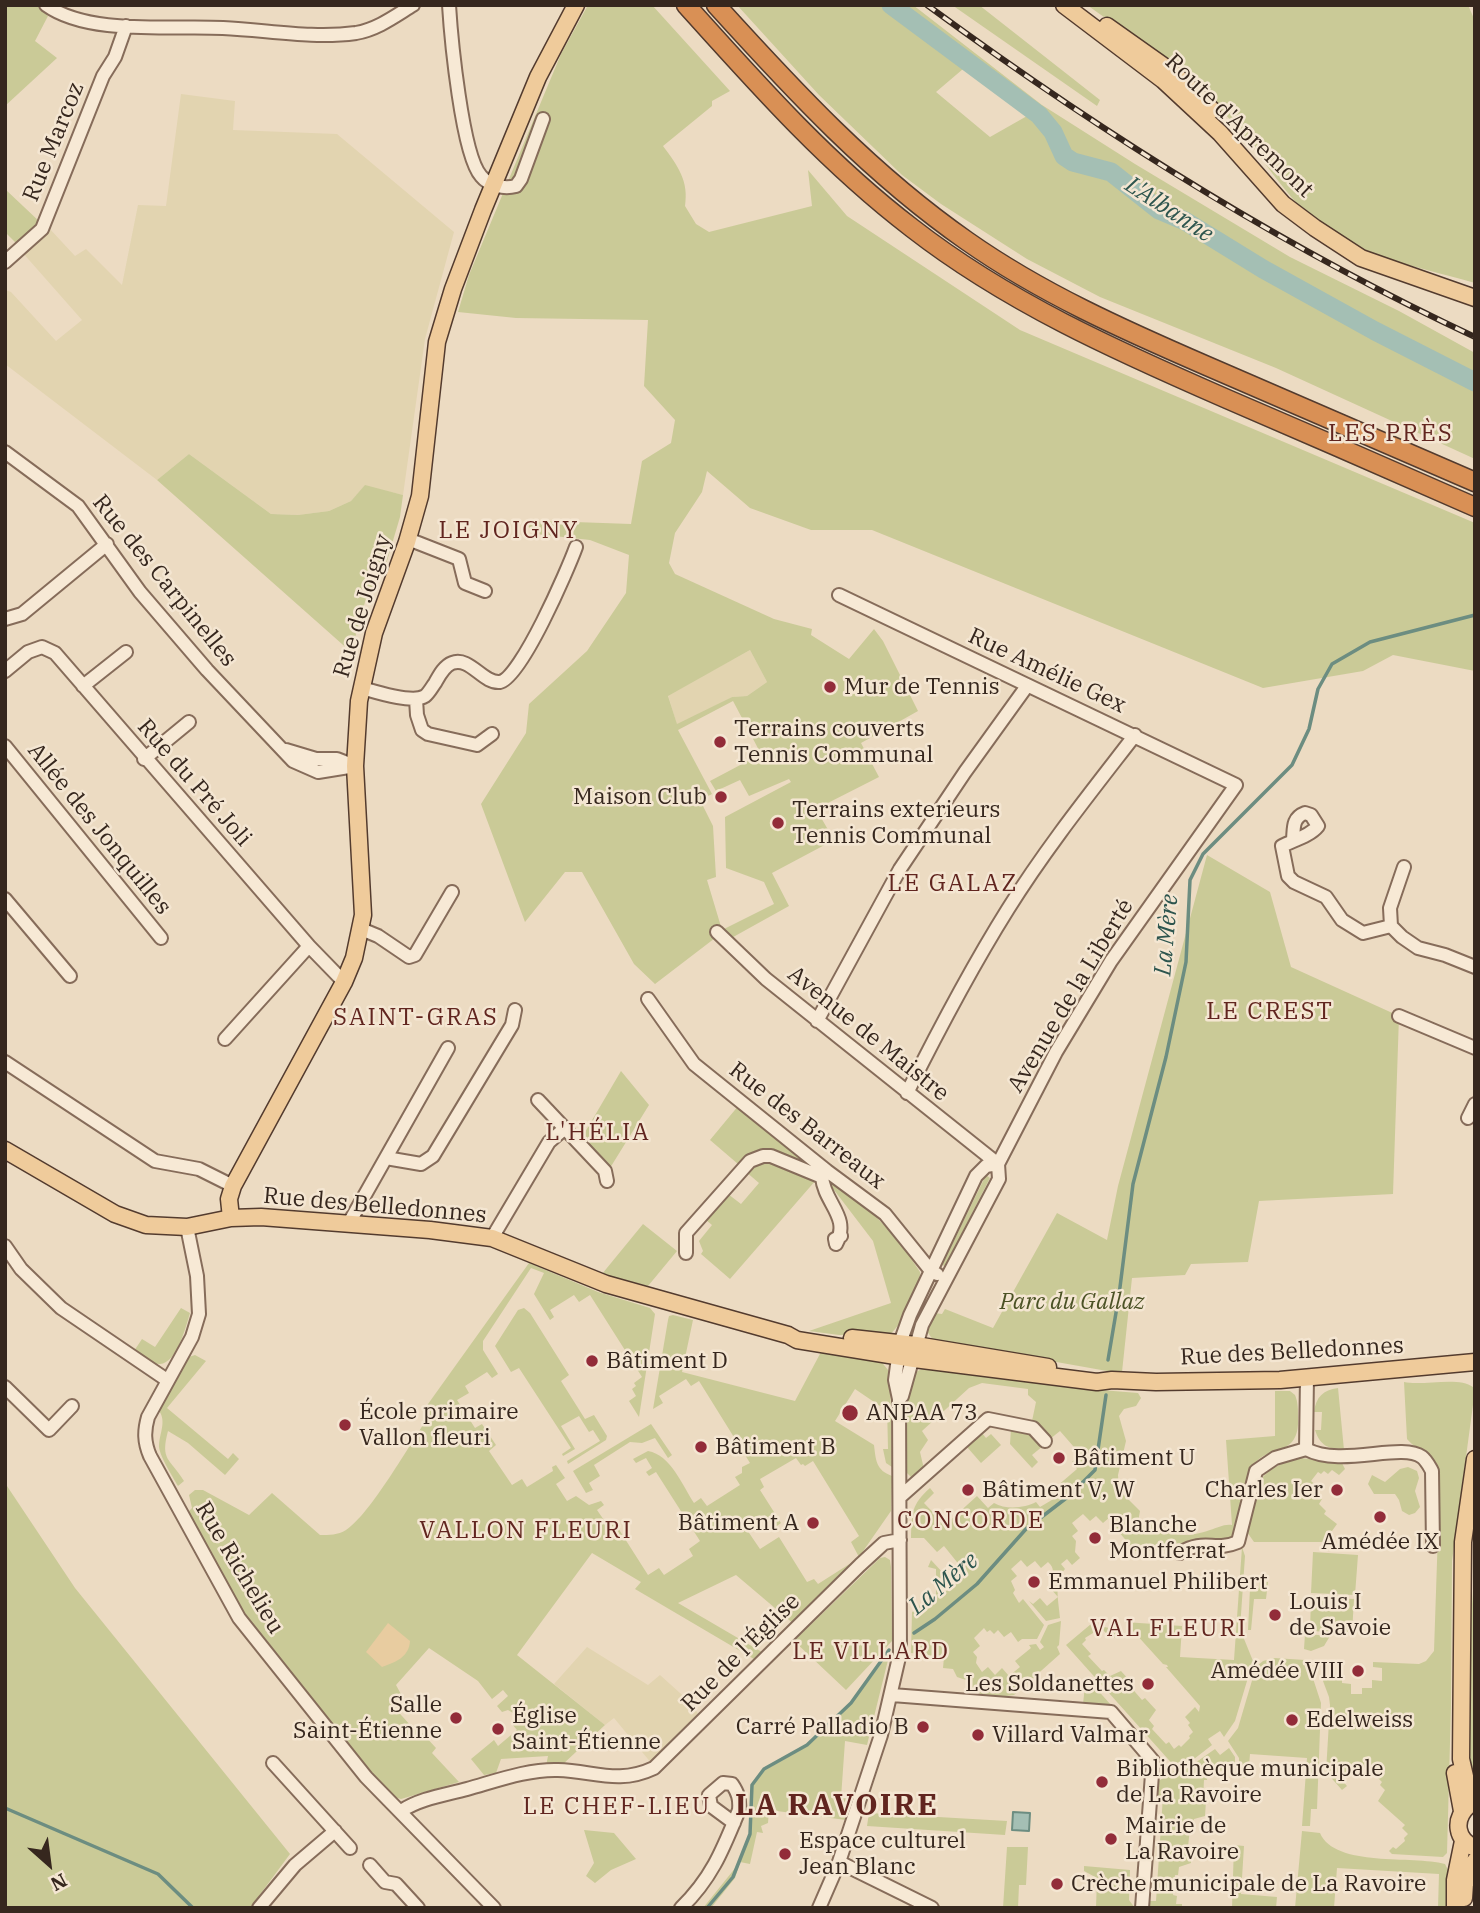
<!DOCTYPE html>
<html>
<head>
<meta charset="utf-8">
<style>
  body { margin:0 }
  #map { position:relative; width:1480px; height:1913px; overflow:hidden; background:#ecdbc2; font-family:"IBM Plex Serif",serif }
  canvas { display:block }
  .frame { position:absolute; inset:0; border:7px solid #36271e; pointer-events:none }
  .north { position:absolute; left:14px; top:1829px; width:70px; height:70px; -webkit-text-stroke:5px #f4e6d2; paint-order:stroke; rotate:152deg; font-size:19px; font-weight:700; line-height:28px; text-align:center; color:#36271e }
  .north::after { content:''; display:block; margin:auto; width:24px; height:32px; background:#36271e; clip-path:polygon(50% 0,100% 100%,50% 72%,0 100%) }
</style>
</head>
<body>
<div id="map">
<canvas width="1480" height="1913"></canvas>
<div class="frame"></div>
<div class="north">N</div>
</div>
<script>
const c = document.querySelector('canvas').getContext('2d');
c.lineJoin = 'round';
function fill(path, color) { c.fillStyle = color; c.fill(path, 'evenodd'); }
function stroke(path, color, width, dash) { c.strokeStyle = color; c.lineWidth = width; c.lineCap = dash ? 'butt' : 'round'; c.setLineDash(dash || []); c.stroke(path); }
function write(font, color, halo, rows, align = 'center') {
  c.font = font + ' "IBM Plex Serif",serif'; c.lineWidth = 5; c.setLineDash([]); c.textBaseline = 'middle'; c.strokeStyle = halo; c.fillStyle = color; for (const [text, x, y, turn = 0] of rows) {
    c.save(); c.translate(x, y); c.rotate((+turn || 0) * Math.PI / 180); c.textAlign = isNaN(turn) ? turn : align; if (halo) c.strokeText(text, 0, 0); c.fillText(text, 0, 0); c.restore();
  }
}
const farmland = new Path2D(`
  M181,94l54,7 -2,29 104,4 117,98 -29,107 -22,156 -38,-9 -14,15 -22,10 -31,4 -27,-1 -82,-60 -32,26 -152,-116v-74l6,2 45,49 26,-21 -60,-68 27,-24 26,28 11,-7 36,36 16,-80 28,1z
  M750,650l17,32 -20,14 -15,1 -55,28 -9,-30z
  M587,1647l61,38 12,-10 30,27 11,16 -49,46 -38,-46 -9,7 -51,-41z`);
const green = new Path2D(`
  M5,5h32l11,11 -13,25 22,17 -52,48z
  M588,5h64l78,86 -18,10v5l-49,40c15,20 26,35 22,60l11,18 13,8 103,-26 -4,-36 39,46 173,114 455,193v148l-82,-16 -30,16 -100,17 -391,-158h-61l-61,-22 -43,-37 -5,21 -27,41 -6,30 6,11 99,45 38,10 -1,6 38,24 25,-30 9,12 35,70 -57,32 18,34 -63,32 18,31 -62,33 17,33 -63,35 -7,-6 -64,49 -21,-20 -52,-92h-17l-40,50 -44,-118 45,-71 3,-29 58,-53 39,-58 3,-38 -39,-15 -54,-6 -11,-11 21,-2 85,3 11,-63 29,-18 4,-23 -31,-34 4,-66 -132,-2 -58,-6 11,-37 92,-221zM750,650l17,32 -20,14 -15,1 -55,27 -9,-28zM733,701l28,53 -51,27 6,10 24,-11 9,16 40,-17 2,3 -66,35 1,51 38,14 10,22 -52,26 -15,-50 9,-3 -3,-51 -13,-26 12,-6 -34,-64z
  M737,5h176l129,100 93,59 155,93 109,54 76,42v106l-199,-91 -176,-71 -73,-38 -86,-55 -39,-29 -83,-80zM963,69l64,46v1l-37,21 -54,-45z
  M952,5h27l121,95 -3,6z
  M1087,5h381l7,16v262c-45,-13 -112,-26 -150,-54 -41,-30 -65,-79 -101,-116 -41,-42 -89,-74 -137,-108z
  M5,189l36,34 -25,20 -11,-11z
  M189,454l82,60 27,1 31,-4 22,-10 14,-16 38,10 -3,22 -16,54 -19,31 -14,50 -194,-172z
  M1207,855l63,37 21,75 108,49 -6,178 -134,7 -11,61 -57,2 -6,11 -53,3 -10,94 -15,-1 -174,-31 -7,-10 8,-17 8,1 3,-5 48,19 64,-115 50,27 11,-54z
  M621,1071l28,34 -39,63 -29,-29z
  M739,1105l79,64 -38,-15 -37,6 -5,4 -28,-24z
  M770,1162l46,18 -86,99 -29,-25 2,-3 -4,-10 13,-16 -6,-5 22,-26 13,10 18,-21 -14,-12 13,-7z
  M986,1175l4,3 -45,88 -3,-1z
  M832,1182c33,18 68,58 88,90 1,14 -18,54 -30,62l-51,1 -30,-4 82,-28 -18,-62 -42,-55z
  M643,1224l34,27 -29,35 -46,-12z
  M529,1263l69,29 52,16 5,6 -16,103 -10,-16 7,-5 -4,-7 4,-3 -2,-3 8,-6 -52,-82 -11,7 -5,-7 -24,15 4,7 -4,3 -16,-26 10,-21 -13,-5 -48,73v9l15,24 -6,4 -5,-6 -22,14 4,7 -12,7 18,28 7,-4 14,21 -7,6 23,34 10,-6 5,8 26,-16 -1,-4 4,-2 9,13 -9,6 11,17 9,-5 13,9 12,-4 3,4 -7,5 9,13 7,-3 35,55 11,-7 5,7 29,-19 -4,-7 11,-8 -44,-69 -7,4 -3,-4 6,-4 -6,-10 -10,5 -3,-4 15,-8c23,4 34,34 46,52l7,-5 6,8 33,-21 -5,-8 7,-4v-6l8,-4 -51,-82 -8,5 -5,-7 -27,17 4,7 -10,6 15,-89 1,-4 4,-1 20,5 -11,52 113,29 26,-49 59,8 8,10 2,8 2,89 -6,-4 -3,-14h5l-1,-44 -7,1 -25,-17 -20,32 39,24c2,16 2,25 18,31l-1,35 -32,46 -8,-15 8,-6 -46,-75 -8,5 -2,-2 -2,1 -5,-7 -36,21 4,8 -4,3 21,33 -7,5 -9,-13 -20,12 15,22 19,-12 28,45 7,-3 4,5 33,-21 -1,6 -55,56 -59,-50 -58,28 89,52 -8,7 -124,-73 6,-7 -49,-29 -75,102 88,70 -43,40 -16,1 2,-10 -47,3 -5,14 -12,2 -13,-16 23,-19 4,6 19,-16 -5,-6 3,-4 -2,-7 -5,-3 -6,2 -5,-6 11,-10 -5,-6 -11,9 -14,-18 -49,-33 -33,37 6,11 -10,9 20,22 3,-2 21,23 -4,5 27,29 -58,17 -7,-2 -24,-24 -121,-149 -63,-110 6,-6 -3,-13 6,-5h8l46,25 23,-22 48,42c9,0 18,0 26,-5 24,-15 65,-88 83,-114l-6,-5z
  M181,1308l9,5c-4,13 -13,50 -30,51 -10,0 -18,-8 -26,-13l8,-12 13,8z
  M524,1308l6,5 39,62 -8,6 24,38 9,-4 13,21 -1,4 -38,24 -1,-3 33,-20 -7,-11 -4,2 -10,-16 -18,10 14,23 -12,7 -1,-2 9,-6 -52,-80 -8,4 -16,-26 23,-36z
  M195,1355l11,6 -39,47 61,51 5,-6 6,6 -14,16 -37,-32 -20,-12c-8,30 2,27 16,50l-6,5c-5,-9 -20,-32 -19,-41 1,-14 9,-26 -3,-38l30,-49z
  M929,1367l172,23 37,3 3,5 -5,8 -12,3 -5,7 7,25 -8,34 1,15 21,21 -2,11 3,4 9,-2c23,11 34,15 60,6 8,-2 13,-6 22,-5l-6,-85 49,-4v-45h15l5,4c3,7 3,14 3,22 2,44 -32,24 -47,52 -10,19 -12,43 -16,64l-6,6 -58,5 -1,6 -35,1 -22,-26 2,-2 -5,-6 -7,6 -7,-7 -6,5 -7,-7 -11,9 6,8 -6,5 4,5 -1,11 5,6 -8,7 -5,-6 -6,5 4,5c-12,13 -6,33 -5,49l-14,3 -17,-20 4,3 7,-6 7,8 11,-9 -7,-8 6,-6 -4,-5c-1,-8 2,-9 -5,-16l-7,6 -6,-7 -8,6 -6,-7 -10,9 6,7 -6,5 4,9 -2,3 6,10 4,-4 21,26 -7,14h-15l-4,3 -7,-10 -7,5 -6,-7 -4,4 -4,-4 -3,2 -3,-4 -10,10 6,8 -7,6 4,5 -1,6 6,9 6,-5 7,8 7,-7 7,8 11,-9 -5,-6 16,-13 -2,-3 7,-1 4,6 4,-3 -4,-5 8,-17 13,-4 -2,24 -2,2 3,7 -46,41c-18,3 -34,2 -48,-9v-6l-9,-3 -4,-8 -10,-1 1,-11 -33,-4 1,-41 6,-3 1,-4 17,-4v-32l-8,-2 3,-7 13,14 -5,6 8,11 18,-19 -21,-26 -7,6 -13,-14h-13c1,-25 0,-33 19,-50l4,5 -10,10 21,22 32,-29 11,12 6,-5c12,7 31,5 42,-1l4,5 22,-13 -6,-7 21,-18 -5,-7 8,-8 -20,-23 -10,8 -18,-18 4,-19 -8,-7v-6l-46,-6 -13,5 -47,43 6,9 -8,12 4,17 -11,10 -6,-6v-86c4,-11 9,-18 22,-20z
  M1404,1382c19,4 55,-6 69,5l2,3 -23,171 -1,145 -4,147 -4,4 -51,-3 -3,-3 4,-4 3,2 9,-8 -1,-3 4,-4 -6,-6 3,-3 -27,-24 7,-11 -5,-5 2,-3 -14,-14 -2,1 -6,-6 -5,4 -2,-2 -12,14 6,7 -5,4 -16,-18 4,-67 -1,-8 -6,-16 3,-6h16v8l9,1v10h11v-6h10v-8l10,1v-13l-9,-1v-5l46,2 7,-3 8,-10 6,-178c-6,-24 -21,-19 -33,-34z
  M1338,1388l6,62c-15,-1 -24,-4 -29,-20h6l1,-18h-8c2,-15 9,-22 24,-24z
  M651,1424l21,31 -4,3 -13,-20 -13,5 -12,-1 -36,23 6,11 -11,7 4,7 -7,3 -13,-22z
  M1011,1429l18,3 14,14 -11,9 6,7 -6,6 -22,-24z
  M982,1433l4,5 5,-4 10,11 -20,18 -14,-16z
  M1301,1458l41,5 3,6 -6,6 -7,-5 -4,4 -4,-3 -3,3 -3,-2 -7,9 7,6 -4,7 8,5 -3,5 7,7 -2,3 13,10 -13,18h-70l-7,-10 1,-8 13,-45c10,-12 25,-18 40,-21z
  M1408,1467l9,4 2,7 -4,13 5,16 -5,6 -6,2 -7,-4 -3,-11 -4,-6h-21l-6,-10 4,-9 13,7 15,-13z
  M5,1483l70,105 215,266 -40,54h-245z
  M1242,1547l3,9 -5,73 13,32 -18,60 -11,16 -4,-6 -12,8 4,6 -27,21 -3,-3 -6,5 -110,-123 25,-21 27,6 3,3 -6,5 -3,-3 -2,2 -9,-9 -16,10 1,2 -4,4 9,10 -3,2 14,15 2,-1 6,6 11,-5 10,11 -2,3 13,15 3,-2 11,12 -7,10 5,6 -2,3 14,15 3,-2 5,7 5,-4 2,2 9,-9 -1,-2 4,-4 -5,-7 2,-2 -5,-6 10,-10 4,5 1,-6 -34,-39h2l-1,-2 -4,-1 -38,-42 57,4 -2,31 54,3z
  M1313,1552l45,3 -3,40 -44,-2z
  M885,1557l5,3 1,7 1,74 -46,49 -52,-49 86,-83z
  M1475,1563v226l-8,-28 3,-30 -1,-85z
  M1259,1582h9l-2,17h-12l-3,31h-3l2,-42h9z
  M1311,1597l43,2 -2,34 -42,-2z
  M1305,1634l25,2 -6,10 -13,5 -7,-2z
  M890,1652l-23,93 -22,-4 -4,57 11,1 -6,21 -77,-10 -1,13 -7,3 2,7 -6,-1 -7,32 -10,-2 -5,16 -24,30h-8l37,-46 11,-28 2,-49 12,-15 43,-24 44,-43z
  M1274,1658l31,2 3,3 13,40 -4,106h-6l-1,17h-8l5,-68 -57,-4 -2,24 -9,-1v-19l-11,-17 10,-13 18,-61 7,-6z
  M1086,1677l25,28 -28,-1z
  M1229,1748l6,9v17l-21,-5 -6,3 -1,8h-3l-1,20 3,1 -1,15 -11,3 -1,8 -3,1 -2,19 3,1v15l-12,4 -1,8h-3l-2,20 4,1 -1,8h6v3l-35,-1v-5h9l7,-105h-10l1,-12 20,-13 11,-1 30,-21 5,6z
  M869,1813l138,8 -2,14 -138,-9z
  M584,1830l30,3 22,26 -25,11 -16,13 -9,-7 8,-13z
  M1302,1831l18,2c15,35 93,22 125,31l4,8v36h-11l1,-34 -102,-6 -3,40h-39z
  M1234,1845l10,1 -3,48 36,3 -1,11h-44z
  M1007,1847h21l-2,38h-7l-1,23h-15z
  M1084,1866l46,4 -1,30 6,8h-39l1,-30 -13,-7z`);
const sand = new Path2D(`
  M388,1623l22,18c-1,16 -14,21 -28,26l-16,-15z`);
const water = new Path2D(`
  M1013,1812l17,1 -1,18 -17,-1z`);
const stream = new Path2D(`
  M1108,1360l11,-65 14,-111 33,-127 20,-95 4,-82 13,-26 89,-89 17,-36 9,-40 14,-25 38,-22 105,-27
  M914,1633l21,-14 42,-35 49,-55 43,-33 26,-26 11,-75
  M5,1808l153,66 35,34
  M707,1908l26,-31 17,-43 2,-49 12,-16 43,-24 44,-42 38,-53`);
const river = new Path2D(`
  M891,5l148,110 14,17 11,24 9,6 38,10 48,38 26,11 78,48 112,62 100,51`);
const minor = new Path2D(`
  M46,5c43,31 127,20 177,23 45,2 89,11 133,5 22,-4 39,-17 57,-28
  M449,5c2,32 13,150 32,171 8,10 23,13 35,10l5,-7 22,-60
  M5,262l37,-33 61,-153 12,-19 11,-31
  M5,452l73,54 62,86 67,78 86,91 25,11 37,-6
  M408,539l51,20 6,24 20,8
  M839,595l397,190 -125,176 -55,91 -58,112 1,15 -77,146 -20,71 -3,3
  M5,619l17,-5 85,-70
  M5,671l23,-19 14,-5 13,6 254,293 35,36
  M83,686l43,-34
  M362,688c14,4 51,16 63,8 4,-3 7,-9 10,-13 4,-7 9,-17 17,-20 18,-7 31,21 48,19 21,-4 68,-113 76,-135
  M416,699l1,16 5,15 6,4 49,11 15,-11
  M5,746l156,192
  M286,750l30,9h21l18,7
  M144,759l45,-37
  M1293,840c1,-12 -1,-22 12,-27l6,2 7,11c-8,10 -24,14 -36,20l6,30 6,6 32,15 16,23 21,13 28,-7 11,11 16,11 27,7 30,12
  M5,899l65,77
  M1391,926l-1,-18 14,-41
  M361,929l17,7 31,21 6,-2 37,-63
  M717,932l49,47 232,185
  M648,999l46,65 133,107 58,43 46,57 6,3
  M1399,1016l76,32
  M817,1021l83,-152 65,-97 62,-86
  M225,1039l84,-93
  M5,1062l150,99 44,8 34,17
  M907,1093c31,-62 64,-125 101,-184 38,-61 83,-117 127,-174
  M538,1100l67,71 2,10
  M1468,1118l7,-14
  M386,1158l35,6 12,-8 79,-131 3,-15
  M822,1177c2,26 29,40 14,67l-1,-5 6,-3
  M349,1223l99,-175
  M187,1227l10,49 2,38 -7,23 -44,80c-4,14 -4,25 2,39l89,162 127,159 128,131
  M492,1238l57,-96 15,-13
  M5,1246l16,23 40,39 106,72
  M686,1253v-20l64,-72 13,-5h8l51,21 5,-6
  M1307,1377l-1,72c35,19 95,-7 116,8 5,4 7,9 10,14l1,75
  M5,1387l44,43 23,-24
  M900,1497l88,-78 45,9 12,13
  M1180,1553c24,-15 35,-1 58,-11l18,-71 19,-13 31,-9
  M892,1695l219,17 42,49 -11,147
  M273,1763l77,85
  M401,1811c20,-13 44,-16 66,-22 29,-8 61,-20 91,-19 36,1 60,15 96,-2l206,-203 24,-22 16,-3
  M839,1862l93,46
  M370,1865l15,17 11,2 22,24
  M259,1908l36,-43 40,-34
  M681,1908c31,-30 42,-59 58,-98 1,-11 -1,-17 -7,-26l-9,-1 -14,12 2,11 23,17
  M819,1908l20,-46 42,-127 19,-82 -1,-254 -4,-19 5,-37 10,-28 66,-139 10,-10 12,-2`);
const major = new Path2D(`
  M1064,5l99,75 57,53 63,71 32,24 46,30 114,40
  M1107,26l65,46 40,38
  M5,1150l110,64 31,11 41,2 44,-9 30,-1 169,13 62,8 114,46 182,51 9,5 117,19 183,23 15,-2 44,2 124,-2 195,-18
  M231,1218l-2,-19 4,-13 111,-204 10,-24 9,-43 -8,-149 4,-65 15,-68 33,-91 13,-46 17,-154 16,-53 30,-79 55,-133 38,-72
  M852,1338l64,7 132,22
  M1475,1459l-12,83 -2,217 6,26 8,12
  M1455,1773l7,38
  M1468,1806c-15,14 -12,34 7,42
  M1464,1898l1,-14 10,-23
  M1455,1908v-28l8,-39`);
const highway = new Path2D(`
  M686,5c71,79 141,158 226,223 95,74 205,123 315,171 83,36 165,71 248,108
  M716,5c78,86 155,169 251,236 74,52 157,89 240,125 89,39 179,77 268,116`);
const rail = new Path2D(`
  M927,5c173,127 353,241 548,332`);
const markers = [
  [830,687,7,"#922c39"],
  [720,742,7,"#922c39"],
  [721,797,7,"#922c39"],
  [778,823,7,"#922c39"],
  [592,1361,7,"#922c39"],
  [850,1413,9,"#922c39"],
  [345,1425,7,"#922c39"],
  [701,1447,7,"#922c39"],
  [1059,1458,7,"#922c39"],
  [968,1490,7,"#922c39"],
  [1337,1490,7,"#922c39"],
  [1380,1517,7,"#922c39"],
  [813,1523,7,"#922c39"],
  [1095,1538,7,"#922c39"],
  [1034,1582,7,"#922c39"],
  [1275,1615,7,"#922c39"],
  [1358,1671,7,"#922c39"],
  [1148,1684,7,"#922c39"],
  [456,1718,7,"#922c39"],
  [1292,1720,7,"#922c39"],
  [923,1727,7,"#922c39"],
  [498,1729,7,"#922c39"],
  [978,1735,7,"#922c39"],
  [1102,1782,7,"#922c39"],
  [1111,1839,7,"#922c39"],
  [785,1854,7,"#922c39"],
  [1057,1884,7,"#922c39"]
];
const streetNames = [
  ["Route d'Apremont",1239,126,44],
  ["Rue Marcoz",54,142,-68],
  ["Rue des Carpinelles",164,581,51],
  ["Rue de Joigny",363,606,-73],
  ["Rue Amélie Gex",1047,671,25],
  ["Rue du Pré Joli",194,783,49],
  ["Allée des Jonquilles",99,829,51],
  ["Avenue de la Liberté",1071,996,-59],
  ["Avenue de Maistre",868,1034,39],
  ["Rue des Barreaux",807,1126,38],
  ["Rue des Belledonnes",375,1206,5],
  ["Rue des Belledonnes",1292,1352,-3],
  ["Rue Richelieu",239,1568,59],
  ["Rue de l'Église",741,1653,-45]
];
const poiNames = [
  ["Mur de Tennis",844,687],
  ["Terrains couverts",734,729],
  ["Tennis Communal",734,755],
  ["Maison Club",707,797,"right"],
  ["Terrains exterieurs",792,810],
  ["Tennis Communal",792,836],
  ["Bâtiment D",606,1361],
  ["École primaire",359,1412],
  ["Vallon fleuri",359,1438],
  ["ANPAA 73",866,1413],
  ["Bâtiment B",715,1447],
  ["Bâtiment U",1073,1458],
  ["Bâtiment V, W",982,1490],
  ["Charles Ier",1323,1490,"right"],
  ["Bâtiment A",799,1523,"right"],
  ["Blanche",1109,1525],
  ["Montferrat",1109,1551],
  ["Amédée IX",1380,1542,"center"],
  ["Emmanuel Philibert",1048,1582],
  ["Louis I",1289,1602],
  ["de Savoie",1289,1628],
  ["Amédée VIII",1344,1671,"right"],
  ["Les Soldanettes",1134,1684,"right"],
  ["Salle",442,1705,"right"],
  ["Saint-Étienne",442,1731,"right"],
  ["Église",512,1716],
  ["Saint-Étienne",512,1742],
  ["Edelweiss",1306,1720],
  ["Carré Palladio B",909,1727,"right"],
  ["Villard Valmar",992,1735],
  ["Bibliothèque municipale",1116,1769],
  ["de La Ravoire",1116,1795],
  ["Mairie de",1125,1826],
  ["La Ravoire",1125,1852],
  ["Espace culturel",799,1841],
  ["Jean Blanc",799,1867],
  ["Crèche municipale de La Ravoire",1071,1884]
];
const parkNames = [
  ["Parc du Gallaz",1072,1302]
];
const waterNames = [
  ["L'Albanne",1169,210,33],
  ["La Mère",1167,935,-85],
  ["La Mère",944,1584,-40]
];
const neighbourhoodNames = [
  ["LES PRÈS",1391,434],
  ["LE JOIGNY",509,531],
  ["LE GALAZ",953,884],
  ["LE CREST",1270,1012],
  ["SAINT-GRAS",416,1018],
  ["L'HÉLIA",598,1133],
  ["CONCORDE",971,1521],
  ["VALLON FLEURI",526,1531],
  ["VAL FLEURI",1169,1629],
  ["LE VILLARD",871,1652],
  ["LE CHEF-LIEU",617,1807]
];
const districtNames = [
  ["LA RAVOIRE",837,1806]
];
fill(farmland, '#e2d4b0');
fill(green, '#caca97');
fill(sand, '#e8cca0');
fill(water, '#a4bfb4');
stroke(water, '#6c8d81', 2);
stroke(stream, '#6c8d81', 3.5);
stroke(river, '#a4bfb4', 19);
stroke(minor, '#866c5a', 16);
stroke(major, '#533b2e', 19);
stroke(highway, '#533b2e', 21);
stroke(minor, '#f7e9d5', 12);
stroke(major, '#efcb9b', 16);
stroke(highway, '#d99055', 18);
stroke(rail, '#36271e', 6);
stroke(rail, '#f4e6d2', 3.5, [10]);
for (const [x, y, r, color] of markers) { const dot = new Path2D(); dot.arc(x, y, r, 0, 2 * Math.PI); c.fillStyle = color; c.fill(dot); stroke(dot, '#f4e6d2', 2.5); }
write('23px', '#36271e', '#f4e6d2', streetNames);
write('23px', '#36271e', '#f4e6d2', poiNames, 'left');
write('italic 23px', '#4b5225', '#f4e6d2', parkNames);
write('italic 24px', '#2d554e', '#f4e6d2', waterNames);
c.letterSpacing = '2px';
write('24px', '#61251f', '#f4e6d2', neighbourhoodNames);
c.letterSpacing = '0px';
c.letterSpacing = '2px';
write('bold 30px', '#61251f', '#f4e6d2', districtNames);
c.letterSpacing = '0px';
</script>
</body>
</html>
